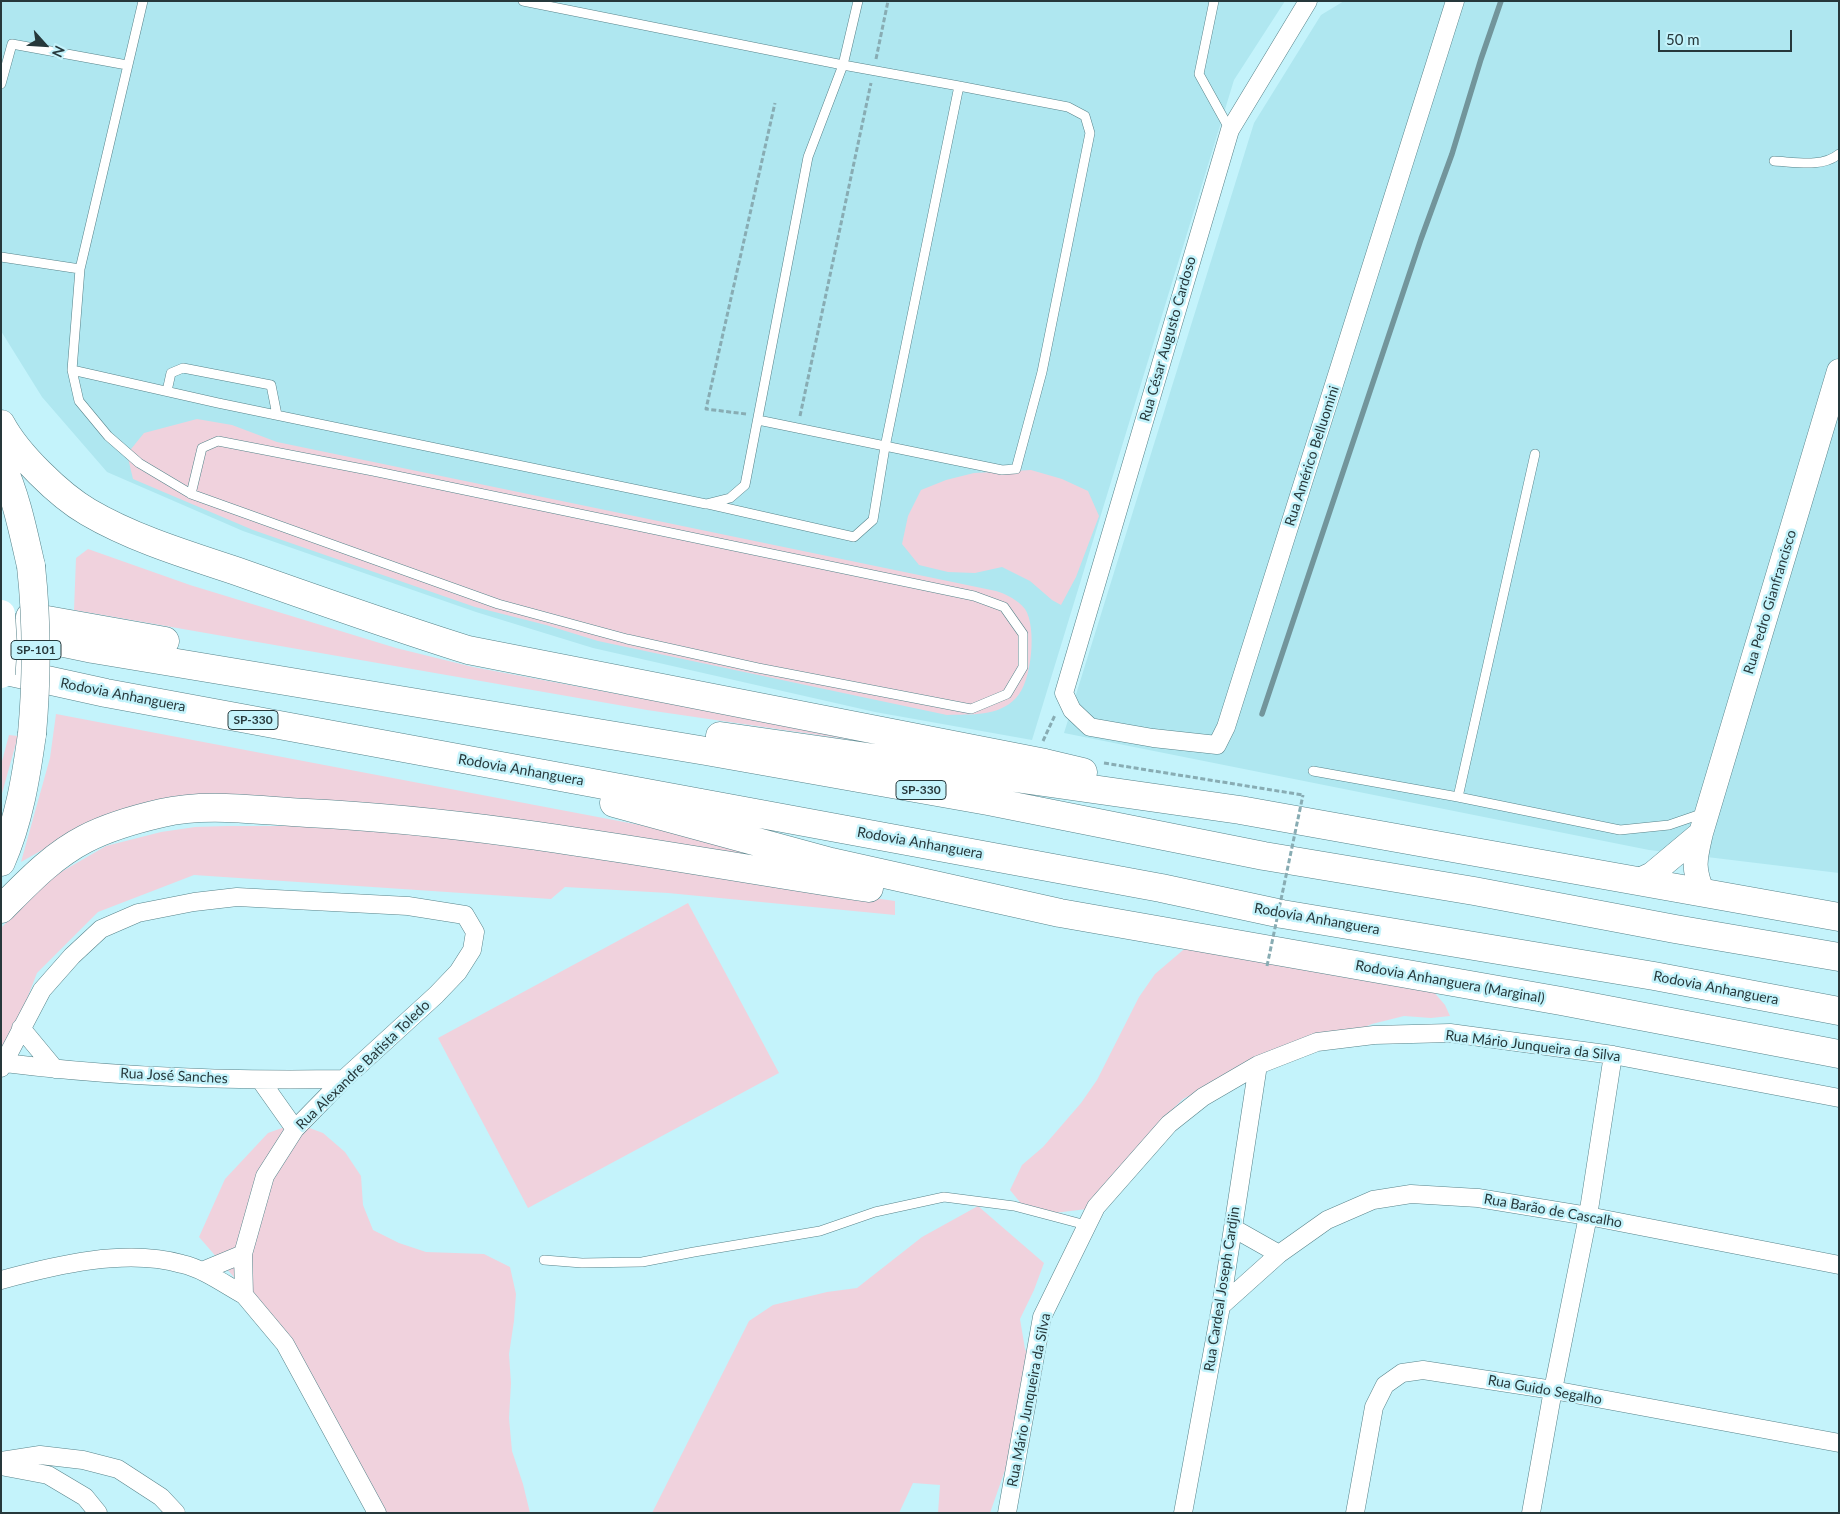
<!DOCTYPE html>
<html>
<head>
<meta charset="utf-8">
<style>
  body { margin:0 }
  #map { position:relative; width:1840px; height:1514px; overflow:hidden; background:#c4f3fb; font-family:Lato,sans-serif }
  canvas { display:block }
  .frame { position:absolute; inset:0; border:2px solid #26383b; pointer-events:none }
  .north { position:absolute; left:20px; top:20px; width:50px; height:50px; -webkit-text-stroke:4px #c4f3fb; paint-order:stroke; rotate:116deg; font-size:14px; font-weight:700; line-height:20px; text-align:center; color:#26383b }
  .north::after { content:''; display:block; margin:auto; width:18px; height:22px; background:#26383b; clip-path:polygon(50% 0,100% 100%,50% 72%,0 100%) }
  .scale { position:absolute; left:1658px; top:30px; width:134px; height:22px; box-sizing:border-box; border:2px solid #26383b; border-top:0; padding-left:6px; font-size:15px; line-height:18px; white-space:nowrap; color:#26383b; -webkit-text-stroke:4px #c4f3fb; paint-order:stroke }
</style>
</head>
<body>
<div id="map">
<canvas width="1840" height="1514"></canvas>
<div class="frame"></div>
<div class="north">N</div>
<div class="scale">50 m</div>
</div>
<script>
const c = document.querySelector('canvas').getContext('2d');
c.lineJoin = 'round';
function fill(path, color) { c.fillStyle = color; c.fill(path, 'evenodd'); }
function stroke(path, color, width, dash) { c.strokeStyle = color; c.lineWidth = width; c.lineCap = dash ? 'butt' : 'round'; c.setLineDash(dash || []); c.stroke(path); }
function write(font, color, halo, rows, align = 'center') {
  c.font = font + ' Lato,sans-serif'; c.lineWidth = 5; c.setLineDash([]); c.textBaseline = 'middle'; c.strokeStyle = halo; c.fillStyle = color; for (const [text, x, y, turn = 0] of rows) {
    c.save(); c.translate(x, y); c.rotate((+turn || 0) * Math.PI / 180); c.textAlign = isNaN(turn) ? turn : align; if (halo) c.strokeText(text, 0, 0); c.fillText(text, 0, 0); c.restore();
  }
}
const built = new Path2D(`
  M1,1h1284l-51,79 -202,660 -157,-28 -282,-64 -117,-36 -233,-81 -136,-59 -65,-75 -41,-66z
  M1344,1h495v872l-190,-23 -585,-117 190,-610 67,-108z`);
const green = new Path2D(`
  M197,419l35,6 45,17 719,149c10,3 22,9 29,18 12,18 7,73 -9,89 -18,19 -45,16 -69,17l-349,-74 -52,-16 -71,-18 -222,-77 -120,-51 -6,-25 17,-21z
  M1031,470l31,9 26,12 11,25 -23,61 -15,28 -9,-5 -22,-19 -28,-14 -27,6 -27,-1 -29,-7 -17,-21 6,-28 13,-26 25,-10 28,-7z
  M88,549l102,36 206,63 77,19 441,82 -267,-39 -573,-100 2,-52z
  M56,714l584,111 176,41 -338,-49 -388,6 -69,39 29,-104z
  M9,735l9,1 -17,61v-32z
  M227,826h78l137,10 453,65v14l-227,-22 -103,-6 -14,12 -357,-24 -96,37 -61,61 -28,72 -8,9v-126l48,-49 57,-33 55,-14 34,-5z
  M688,903l91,170 -251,135 -90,-170z
  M1196,939l231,45 18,21 5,11 -19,2 -27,-2 -32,8 -81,34 -81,27 -27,14 -24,24 -72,86 -33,4 -27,-2 -17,-21 12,-25 21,-18 38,-44 16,-23 42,-83 16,-23z
  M296,1123l27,10 22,19 16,24 2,29 10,25 26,13 27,9 58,2 26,13 6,27 -2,27 -5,33 2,29 -2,35 3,33 11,33 7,29h-160l-90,-183 -81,-93 26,-58 43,-46z
  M978,1206l66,57 -10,27 -14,29 5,30 11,25 -17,56 -29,83h-52l2,-28 -27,-2 -14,30h-247l97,-192 24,-16 54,-13 30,-4 65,-51z`);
const stream = new Path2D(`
  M1262,714l159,-475 31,-85 29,-95 20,-58`);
const path = new Path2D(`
  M876,59l12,-58
  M746,414l-40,-5 69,-306
  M800,416l71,-333
  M1043,741l12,-26
  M1104,763l199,32`);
const lane = new Path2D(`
  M143,1l-63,268 -8,101 146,33 488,101 24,-6 15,-13 63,-328 35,-92 15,-64
  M523,1l320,64 116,21 109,21 17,9 5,17 -48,239 -26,97 -14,1 -244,-50
  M1214,1l-15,73 31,56
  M1,84l11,-40 115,21
  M1774,161c21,1 48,7 65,-7
  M1,257l79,12
  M72,370l7,31 29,35 31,27 52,31
  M167,391l4,-18 12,-5 88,17 6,30
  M218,441l155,30 601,125 30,11 19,27v33l-16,27 -36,15 -213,-41 -131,-29 -129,-35 -307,-110 11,-46z
  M708,504l146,33 19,-17 12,-73 74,-361
  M1313,771l145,26 162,33 49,-5 35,-12
  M1458,797l77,-343
  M544,1260l38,3 60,-1 52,-10 126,-21 55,-19 69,-15 70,9 72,19`);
const street = new Path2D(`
  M1308,1l-78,129 -166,563 8,17 18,17 63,11 64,7 9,-18 229,-726
  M21,1028l34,41
  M5,1063c111,14 227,18 339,16
  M1,1068l41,-78 30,-34 29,-27 37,-16 56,-11 43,-5 171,9 57,9 10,17 -3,18 -14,22 -22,23 -92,84 -49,50 -30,47 -22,78 1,41 41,49 92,169
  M261,1081l34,48
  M1233,1228l46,26
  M202,1271l41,-17
  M1,1280c55,-15 125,-32 181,-16 22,5 42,20 62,31
  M1221,1306l58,-52 48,-34 46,-20 38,-6 67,4 110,18 251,49
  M1,1461l39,-6 43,5 35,9 43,28 15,16
  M1,1466l47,9 37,22 13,16
  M1007,1513l35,-196 54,-110 73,-83 34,-27 55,-32 59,-23 57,-7 76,-2 163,22 226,43
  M1183,1513l38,-207 37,-241
  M1355,1513l19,-106 11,-22 17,-12 21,-3 130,20 286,53
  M1531,1513l22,-123 35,-174 25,-161`);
const secondary = new Path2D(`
  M1637,881l15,-7 49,-41
  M1703,893c-11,-25 -8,-34 -2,-60l138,-462`);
const highway = new Path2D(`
  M1,424c16,30 58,71 87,88 46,27 100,43 151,60 76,27 152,54 229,78l577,113 38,9
  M1,463c15,33 22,68 30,103
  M30,617l135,24
  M1,630l92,19 613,102 282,50 276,55 210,35 201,38 164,28
  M1,670l105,23 1055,195 121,26 372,62 185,35
  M720,736l520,74 599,107
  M614,803l217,59 229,51 501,88 278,53
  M1,862c18,-41 25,-85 31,-128
  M1,909c26,-26 51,-53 84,-70 23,-12 51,-20 77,-26 45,-11 99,-2 145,0 189,9 375,47 562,75`);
const pathBridge = new Path2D(`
  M1267,966l36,-171`);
const highwayBridge = new Path2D(`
  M31,566c6,55 6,112 1,168
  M1,614l2,32 -2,28`);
const shields = [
  [36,650,50],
  [253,720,50],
  [921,790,50]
];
const shieldNames = [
  ["SP-101",36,650],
  ["SP-330",253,720],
  ["SP-330",921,790]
];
const streetNames = [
  ["Rua César Augusto Cardoso",1168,339,-74],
  ["Rua Américo Belluomini",1312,456,-72],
  ["Rua Pedro Gianfrancisco",1770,602,-73],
  ["Rodovia Anhanguera",123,695,11],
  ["Rodovia Anhanguera",521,770,10],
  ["Rodovia Anhanguera",920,843,10],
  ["Rodovia Anhanguera",1317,919,10],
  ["Rodovia Anhanguera (Marginal)",1450,982,10],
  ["Rodovia Anhanguera",1716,988,11],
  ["Rua Mário Junqueira da Silva",1533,1046,7],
  ["Rua Alexandre Batista Toledo",363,1065,-44],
  ["Rua José Sanches",174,1076,3],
  ["Rua Barão de Cascalho",1553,1211,10],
  ["Rua Cardeal Joseph Cardjin",1222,1289,-81],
  ["Rua Guido Segalho",1545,1390,10],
  ["Rua Mário Junqueira da Silva",1029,1400,-79]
];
fill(built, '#afe7f0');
fill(green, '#f0d2dd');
stroke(stream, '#72959b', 5.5);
stroke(lane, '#57838a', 10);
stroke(street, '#57838a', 19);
stroke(secondary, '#57838a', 25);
stroke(highway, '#57838a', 29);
stroke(path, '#88acb3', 3, [5, 2.5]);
stroke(lane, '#fff', 9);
stroke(street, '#fff', 18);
stroke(secondary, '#fff', 24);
stroke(highway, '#fff', 28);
stroke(highwayBridge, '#57838a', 29, []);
stroke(pathBridge, '#88acb3', 3, [5, 2.5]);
stroke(highwayBridge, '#fff', 28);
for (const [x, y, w] of shields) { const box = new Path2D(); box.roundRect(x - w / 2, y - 9.5, w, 19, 4); c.fillStyle = '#c4f3fb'; c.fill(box); stroke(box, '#26383b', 1); }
write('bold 12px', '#26383b', null, shieldNames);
write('14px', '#26383b', '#c4f3fb', streetNames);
</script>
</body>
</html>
